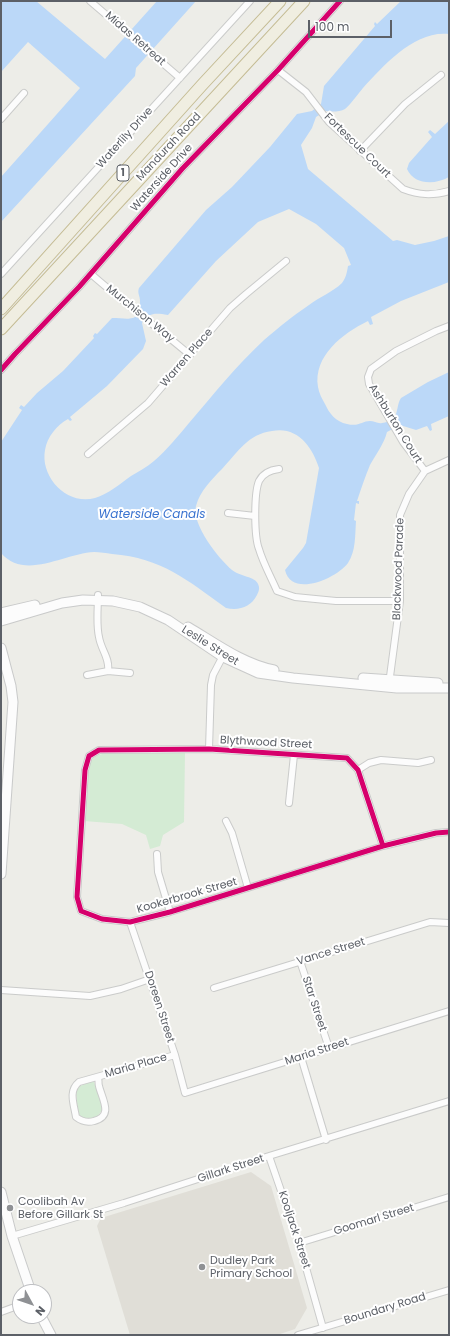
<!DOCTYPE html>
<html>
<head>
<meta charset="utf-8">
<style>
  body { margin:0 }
  #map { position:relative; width:450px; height:1336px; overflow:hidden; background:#edede8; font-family:Poppins,sans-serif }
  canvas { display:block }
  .frame { position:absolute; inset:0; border:2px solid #5c6067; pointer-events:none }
  .north { position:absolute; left:12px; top:1284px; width:40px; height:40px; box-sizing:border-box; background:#fff; border:1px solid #bebfc2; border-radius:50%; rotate:130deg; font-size:11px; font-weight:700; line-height:16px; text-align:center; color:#5c6067 }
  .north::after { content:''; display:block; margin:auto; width:14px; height:18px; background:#8f9194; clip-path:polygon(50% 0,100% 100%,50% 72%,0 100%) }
  .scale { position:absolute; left:308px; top:20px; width:84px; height:18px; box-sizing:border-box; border:2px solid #5c6067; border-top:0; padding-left:5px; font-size:12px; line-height:14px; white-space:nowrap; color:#5c6067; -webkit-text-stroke:3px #fff; paint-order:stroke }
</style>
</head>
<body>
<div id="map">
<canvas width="450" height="1336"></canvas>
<div class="frame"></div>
<div class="north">N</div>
<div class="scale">100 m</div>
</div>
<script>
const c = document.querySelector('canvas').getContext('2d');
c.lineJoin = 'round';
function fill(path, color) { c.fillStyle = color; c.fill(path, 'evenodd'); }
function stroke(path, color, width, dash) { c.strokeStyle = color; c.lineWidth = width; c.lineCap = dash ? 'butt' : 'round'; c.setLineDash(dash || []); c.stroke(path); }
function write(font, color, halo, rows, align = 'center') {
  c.font = font + ' Poppins,sans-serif'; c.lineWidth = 4; c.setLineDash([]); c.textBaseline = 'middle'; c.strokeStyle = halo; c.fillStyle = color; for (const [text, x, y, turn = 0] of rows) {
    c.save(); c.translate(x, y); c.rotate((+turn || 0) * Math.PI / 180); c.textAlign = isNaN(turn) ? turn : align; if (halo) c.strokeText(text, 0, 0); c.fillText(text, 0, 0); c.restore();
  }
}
const education = new Path2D(`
  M251,1172l20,14 36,122 -12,21 -18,6h-147l-33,-109 4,-8z`);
const green = new Path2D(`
  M109,753h76l-1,69 -21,13 -3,11 -10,3 -4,-14 -24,-11 -38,-3 5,-57c5,-8 10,-10 20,-11z
  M92,1081l2,1 9,27 -6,8 -11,2 -8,-4 -2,-24 4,-5z`);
const water = new Path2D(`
  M1,1h35l69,58 52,-58h39l-60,67 -1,8 -134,146v-45l79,-89 -52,-46 -27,30z
  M401,1h48v33c-34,-4 -65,31 -86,54 -5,6 -13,17 -18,21 -5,3 -14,3 -19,2l-10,6 -4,11 -11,17 7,24 85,72 4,-1 18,5 19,-4 15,-5v46l-48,19 -30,16 2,7 -3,1 -2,-4c-25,12 -55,35 -50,66 1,6 4,12 7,17 4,9 11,18 22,20 12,3 15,-3 23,-3 4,0 8,3 12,2 4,0 8,-3 12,-4 4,-7 3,-15 7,-21l27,-16 21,-10v44l-18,8 1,6 -2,1 -3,-5 -11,4 -16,-5 -13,7c-3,12 -11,22 -17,33 -5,12 -9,24 -13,36h2v3l-3,-1 -2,17 2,1c-1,14 0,30 -8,42 -12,16 -57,35 -63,7l18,-22 3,-5 13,-75c-7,-22 -22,-42 -47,-37 -24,3 -34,21 -50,38 -10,10 -22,22 -26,37 -5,18 23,53 36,64 7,6 24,7 26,14 2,4 1,7 -1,11 -6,12 -18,16 -31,13 -39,-28 -64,-50 -114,-54 -6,-1 -12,-2 -18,-2 -29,1 -69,29 -93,1v-111l21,-32 -3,-2 2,-3 3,2 13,-14 26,-22 31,-33 -1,-2 2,-3 2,1 15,-16c16,0 29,6 28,-17 0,-5 -3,-8 -1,-13l67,-78 26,-23 38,-40 27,-33 15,-3 9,-7 3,-18 51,-60 -1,-2 1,-2 2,2zM289,209l27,15 28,24 7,17 -3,1c-1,6 -2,12 -6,17 -9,9 -23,14 -33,22 -15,10 -31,23 -45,35 -28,26 -51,55 -75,83 -11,13 -22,27 -35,38 -7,6 -15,10 -23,15 -11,8 -23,18 -36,22 -28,8 -55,-21 -50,-48 2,-13 12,-25 23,-31l2,2 2,-1 -2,-3 37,-31 36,-37 3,-8 -4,-18c8,-11 13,-10 26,-8l48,-54 42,-39z
  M449,121v56c-14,8 -35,8 -42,-8l2,-6 23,-26 -4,-5 2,-2 5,4z`);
const street = new Path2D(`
  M90,1l90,77
  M278,70l28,22 23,30 74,67c16,6 29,7 46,2
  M1,119l23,-26
  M360,151l45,-47 36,-29
  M1,274l249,-273
  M91,274c32,28 66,53 99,81
  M1,370l14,-16 64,-67 103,-118 96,-99 62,-69
  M88,454l60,-51 82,-95 16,-14 40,-33
  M279,469c-9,1 -16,4 -20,12 -5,12 -5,55 0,68 4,14 12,28 18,42l18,6 41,4h64
  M425,471l-22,-29 -34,-58 -1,-7 3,-8 25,-18 40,-20 13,-5
  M228,513l27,3
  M98,595c0,14 -2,29 1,42 2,13 11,21 9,34
  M87,675l21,-4 22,2
  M389,684l11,-83v-86l9,-21 16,-23 24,-11
  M209,749l2,-64 2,-10 11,-21
  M358,770l11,-7 12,-3 37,3 13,-3
  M289,803l5,-48
  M226,821l6,12 16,55
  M383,846l-25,-76 -11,-12 -138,-9 -110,1 -10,6 -4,14 -8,127 4,14 21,8 28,3 40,-10 213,-66 53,-13 13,-1
  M157,854l1,18 12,40
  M130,922l45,133 10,38 264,-82
  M300,961l29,87
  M214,988l216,-66 19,1
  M1,990l89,6 31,-7 29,-10
  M301,1057l25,83
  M98,1077c1,3 0,6 1,9 3,13 15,30 -5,35 -7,2 -13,0 -18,-4 -2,-13 -8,-26 3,-35l96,-27
  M269,1156l30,87 24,85
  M12,1236l112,-33 145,-47 180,-55
  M299,1243l150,-46
  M1,1312l19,-7
  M298,1335l151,-45`);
const secondary = new Path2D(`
  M1,613l34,-8
  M1,621l61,-18 21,-3 30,1 27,6 28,13 55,37 35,16 35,5 104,10h52
  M188,627c27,16 55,37 86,43
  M1,648l10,38 2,16 -12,172
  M363,678l75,5
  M1,1192l11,44 19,56
  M41,1316l10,19`);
const highway = new Path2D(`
  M1,309l201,-224 78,-84
  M1,329l303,-328`);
const cycleway = new Path2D(`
  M1,370l14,-16 64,-67 103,-118 96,-99 62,-69
  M383,846l-25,-76 -11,-12 -138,-9 -110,1 -10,6 -4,14 -8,127 4,14 21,8 28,3 40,-10 213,-66 53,-13 13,-1`);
const markers = [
  [10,1208,4,"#8f9194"],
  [202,1267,4,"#8f9194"]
];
const shields = [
  [123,173,12]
];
const shieldNames = [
  ["1",123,173]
];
const streetNames = [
  ["Midas Retreat",135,39,41],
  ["Waterlily Drive",125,138,-48],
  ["Fortescue Court",357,146,44],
  ["Mandurah Road",169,147,-47],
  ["Waterside Drive",162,178,-48],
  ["Murchison Way",140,314,39],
  ["Warren Place",187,358,-49],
  ["Ashburton Court",395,424,58],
  ["Blackwood Parade",399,569,-88],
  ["Leslie Street",210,646,32],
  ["Blythwood Street",266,743,3],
  ["Kookerbrook Street",187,896,-16],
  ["Vance Street",331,952,-17],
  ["Star Street",314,1004,72],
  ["Doreen Street",159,1007,72],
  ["Maria Street",317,1052,-18],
  ["Maria Place",136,1066,-16],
  ["Gillark Street",231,1169,-18],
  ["Goomarl Street",374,1220,-17],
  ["Kooljack Street",294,1230,72],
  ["Boundary Road",385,1309,-17]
];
const poiNames = [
  ["Coolibah Av",18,1202],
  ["Before Gillark St",18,1215],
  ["Dudley Park",210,1261],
  ["Primary School",210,1274]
];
const waterNames = [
  ["Waterside Canals",152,515]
];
fill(education, '#e0ded7');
fill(green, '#d4ebd4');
fill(water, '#bbd8f8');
stroke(street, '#cacbca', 8);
stroke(secondary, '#c9caca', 11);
stroke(highway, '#c5bc94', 13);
stroke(street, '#fcfcfc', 6);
stroke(secondary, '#fcfcfc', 9);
stroke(highway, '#f0eee1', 11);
stroke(cycleway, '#d6006c', 5);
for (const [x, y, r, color] of markers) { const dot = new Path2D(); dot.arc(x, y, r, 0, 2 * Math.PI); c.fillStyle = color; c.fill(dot); stroke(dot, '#fff', 1.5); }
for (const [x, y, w] of shields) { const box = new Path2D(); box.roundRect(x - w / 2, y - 8, w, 16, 3); c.fillStyle = '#fff'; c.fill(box); stroke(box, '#5c6067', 1); }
write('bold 10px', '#5c6067', null, shieldNames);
write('11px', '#5c6067', '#fff', streetNames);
write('11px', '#5c6067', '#fff', poiNames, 'left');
write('italic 12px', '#3b74d0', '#fff', waterNames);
</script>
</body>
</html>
